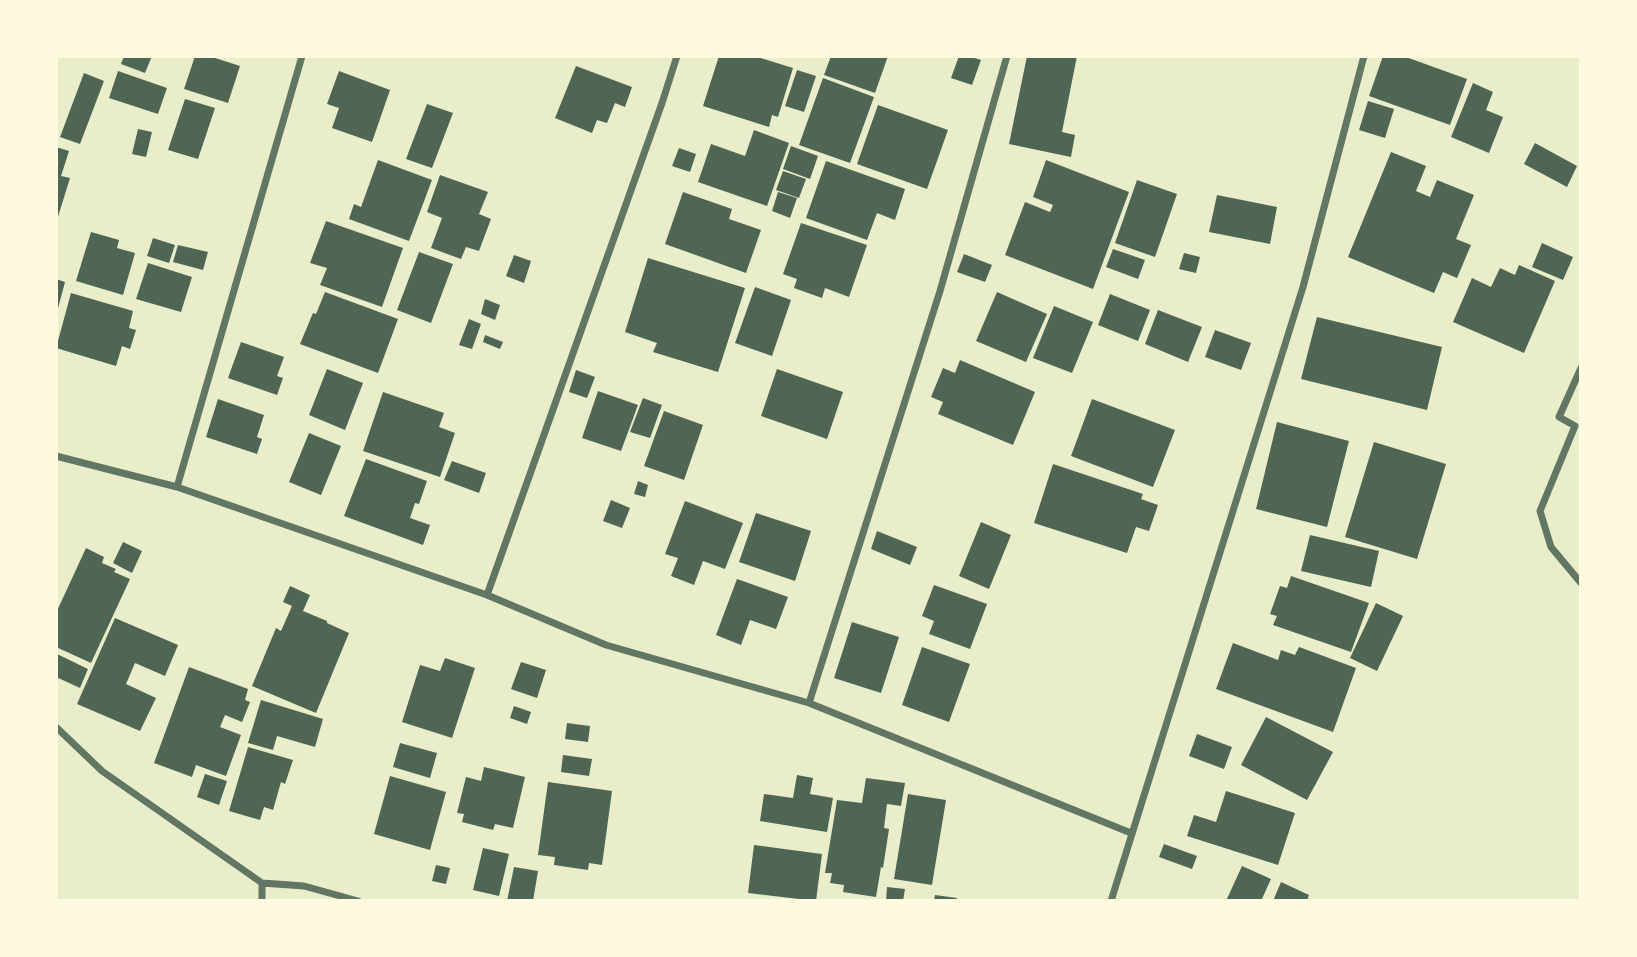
<!DOCTYPE html>
<html>
<head>
<meta charset="utf-8">
<style>
  body { margin:0 }
  #map { position:relative; width:1637px; height:957px; overflow:hidden; background:#e9edc9; font-family:"PT Sans Narrow",sans-serif }
  canvas { display:block }
  .frame { position:absolute; inset:0; border:58px solid #fefae0; pointer-events:none }
</style>
</head>
<body>
<div id="map">
<canvas width="1637" height="957"></canvas>
<div class="frame"></div>
</div>
<script>
const c = document.querySelector('canvas').getContext('2d');
c.lineJoin = 'round';
function fill(path, color) { c.fillStyle = color; c.fill(path, 'evenodd'); }
function stroke(path, color, width, dash) { c.strokeStyle = color; c.lineWidth = width; c.lineCap = dash ? 'butt' : 'round'; c.setLineDash(dash || []); c.stroke(path); }
const building = new Path2D(`
  M124,56h28l-7,17 -24,-9z
  M195,56h14l31,10 -12,37 -44,-14z
  M719,56h35l39,12 -15,49 -6,-2 -3,12 -66,-21z
  M831,56h57l-13,37 -51,-18z
  M959,56h9l13,4 -9,25 -21,-7z
  M1027,56h50l-15,76 13,3 -4,22 -62,-13z
  M1383,56h20l64,23 -17,46 -81,-29z
  M576,66l56,21 -7,20 -10,-4 -8,20 -10,-3 -5,13 -37,-15z
  M797,70l19,6 -12,36 -19,-6z
  M118,71l49,17 -9,26 -49,-16z
  M339,71l51,19 -18,52 -40,-14 7,-20 -12,-4z
  M84,73l20,8 -24,63 -20,-7z
  M823,78l51,19 -24,66 -51,-18z
  M1473,83l20,9 -7,18 17,7 -14,36 -38,-16z
  M185,99l30,9 -17,51 -30,-9z
  M1368,101l26,8 -9,29 -26,-8z
  M427,104l26,9 -21,55 -26,-9z
  M878,105l70,25 -21,59 -70,-25z
  M138,129l14,3 -6,25 -14,-3z
  M754,130l35,13 -22,63 -69,-24 13,-38 34,12z
  M1535,143l42,23 -10,21 -43,-23z
  M791,146l27,10 -8,23 -27,-10z
  M56,147l13,4 -8,25 9,2 -13,42z
  M679,148l17,6 -6,18 -18,-6z
  M1391,152l35,14 -10,25 14,6 7,-17 37,15 -18,44 15,6 -14,33 -14,-6 -9,21 -86,-36z
  M378,160l54,20 -23,61 -60,-22 5,-15 7,3z
  M1046,160l83,32 -36,97 -88,-34 20,-53 25,10 3,-7 -20,-8z
  M826,161l79,28 -10,31 -18,-7 -10,27 -61,-22z
  M783,171l23,8 -7,19 -23,-8z
  M440,175l48,17 -9,22 12,5 -12,32 -13,-4 -5,12 -30,-11 11,-30 -15,-6z
  M1137,180l40,14 -22,63 -40,-14z
  M683,192l49,17 -3,10 32,11 -15,43 -81,-29z
  M778,192l19,6 -7,20 -18,-7z
  M1217,195l60,12 -7,37 -61,-12z
  M326,221l77,27 -21,59 -62,-22 7,-17 -17,-5z
  M801,223l66,22 -18,52 -24,-9 -3,10 -28,-10 3,-9 -14,-5z
  M91,232l28,8 -2,8 18,5 -12,42 -47,-14z
  M153,238l22,7 -6,18 -22,-7z
  M1542,243l31,14 -10,23 -31,-13z
  M178,245l30,7 -5,18 -30,-8z
  M1113,249l32,11 -7,19 -32,-12z
  M419,252l34,12 -22,59 -34,-13z
  M1184,253l16,4 -4,16 -17,-4z
  M964,254l28,11 -7,17 -28,-10z
  M514,255l17,6 -7,22 -18,-7z
  M648,258l97,30 -27,84 -65,-20 4,-9 -32,-11z
  M148,263l44,14 -11,35 -45,-13z
  M1519,265l36,16 -31,72 -71,-31 19,-44 19,9 9,-19 15,7z
  M56,279l9,3 -8,30h-1z
  M755,287l36,13 -19,56 -37,-13z
  M325,292l73,27 -20,54 -78,-29 13,-31 3,1z
  M997,292l50,22 -21,48 -50,-21z
  M71,293l62,18 -4,17 7,2 -6,19 -8,-3 -6,20 -60,-18z
  M1110,294l40,16 -12,31 -40,-16z
  M485,299l15,6 -5,15 -14,-6z
  M1054,306l39,16 -21,51 -39,-15z
  M1158,310l44,17 -14,35 -43,-18z
  M1317,317l125,30 -15,63 -126,-31z
  M469,319l12,5 -9,25 -13,-4z
  M1215,330l36,13 -10,27 -36,-13z
  M485,335l18,7 -3,7 -17,-7z
  M241,342l43,15 -7,19 6,2 -6,17 -49,-17z
  M960,360l75,32 -22,53 -75,-31 5,-12 -12,-5 12,-29 12,5z
  M327,369l36,14 -18,47 -36,-15z
  M777,369l66,23 -16,47 -66,-23z
  M576,370l19,7 -8,21 -18,-6z
  M598,391l40,14 -17,46 -39,-13z
  M383,392l61,21 -5,14 16,6 -15,44 -77,-26z
  M643,398l19,7 -12,33 -20,-6z
  M218,399l46,16 -7,22 5,2 -5,15 -51,-17z
  M1092,399l83,31 -22,57 -82,-31z
  M664,411l39,14 -19,55 -40,-14z
  M1277,422l72,19 -22,86 -71,-18z
  M309,433l32,13 -20,49 -32,-13z
  M1374,442l72,22 -29,95 -72,-22z
  M366,459l61,22 -8,23 -4,-1 -5,15 20,7 -7,20 -79,-29z
  M452,461l34,12 -7,20 -35,-13z
  M1053,464l90,30 -2,5 17,6 -9,26 -13,-4 -9,26 -93,-30z
  M638,481l10,4 -3,12 -11,-3z
  M611,500l19,8 -8,20 -19,-7z
  M685,501l58,22 -18,46 -22,-8 -9,24 -23,-9 7,-18 -13,-4z
  M756,513l55,18 -16,50 -56,-19z
  M981,522l30,13 -22,54 -30,-13z
  M877,531l40,16 -7,18 -39,-16z
  M1310,535l69,16 -8,36 -70,-16z
  M123,542l19,9 -10,22 -19,-10z
  M86,548l18,9 -2,6 14,6 -2,3 16,7 -39,84 -35,-16v-34z
  M1291,576l78,27 -18,49 -78,-27 4,-9 -7,-2 10,-28 7,2z
  M737,579l51,18 -12,32 -26,-9 -9,25 -25,-10z
  M934,585l53,19 -17,45 -41,-15 5,-13 -12,-5z
  M290,586l20,9 -7,16 24,10v2l22,10 -33,80 -64,-27 24,-58 5,3 11,-25 -9,-4z
  M1376,603l27,13 -26,55 -27,-13z
  M115,618l63,27 -13,31 -30,-13 -9,21 30,14 -16,33 -63,-27z
  M852,622l47,15 -18,56 -47,-15z
  M1233,643l45,17 3,-10 14,5 4,-8 57,21 -23,64 -117,-43z
  M922,647l48,17 -21,58 -47,-17z
  M57,654l31,15 -8,19 -24,-11z
  M445,658l30,10 -23,70 -50,-16 18,-57 20,6z
  M521,662l25,8 -9,28 -26,-9z
  M189,667l59,22 -3,11 5,2 -8,20 -17,-7 -5,12 21,8 -15,41 -30,-11 -4,12 -38,-14z
  M261,700l62,19 -8,28 -38,-11 -4,14 -25,-7z
  M514,706l17,6 -4,12 -17,-6z
  M1266,717l67,35 -26,48 -66,-35z
  M567,723l23,3 -2,16 -23,-3z
  M1197,734l35,13 -8,22 -35,-13z
  M400,743l37,10 -7,25 -37,-11z
  M248,747l45,13 -8,24 -4,-2 -8,28 -9,-3 -4,13 -31,-9z
  M563,755l29,4 -3,17 -28,-4z
  M484,767l41,10 -12,51 -18,-4 -2,6 -31,-8 2,-8 -7,-1 9,-36 15,4z
  M205,774l22,7 -8,24 -22,-8z
  M797,775l16,3 -3,16 23,4 -6,34 -67,-11 4,-27 29,4z
  M390,776l56,16 -16,58 -56,-16z
  M866,778l39,5 -4,23 -14,-2 -3,24 5,1 -6,39 -2,-1 -5,30 -33,-5 1,-7 -14,-2 2,-10h-7l12,-73 25,3z
  M548,782l64,9 -10,74 -13,-2 -1,7 -34,-5 1,-8 -17,-2z
  M1226,791l69,22 -17,52 -91,-29 7,-21 22,7z
  M908,794l38,6 -14,85 -38,-6z
  M1164,844l33,12 -5,13 -33,-12z
  M754,845l68,9 -6,47 -68,-8z
  M483,848l26,6 -10,42 -26,-6z
  M436,865l14,3 -4,16 -14,-3z
  M1242,866l29,13 -10,22h-35z
  M514,867l24,4 -5,30h-26z
  M1281,882l28,13 -2,6h-34z
  M887,887l18,2 -2,12h-17z
  M935,895l22,3 -1,3h-22z`);
const minor = new Path2D(`
  M1581,368l-22,49 16,9 -35,85 11,36 30,36
  M56,456l121,31 310,108 119,50 203,58 322,130
  M177,487l125,-431
  M487,595l175,-492 15,-47
  M809,703l131,-412 67,-235
  M56,727l46,44 160,112v18
  M262,883l42,3 54,15
  M1111,901l192,-614 61,-231`);
fill(building, '#4f6655');
stroke(minor, '#617663', 7);
</script>
</body>
</html>
